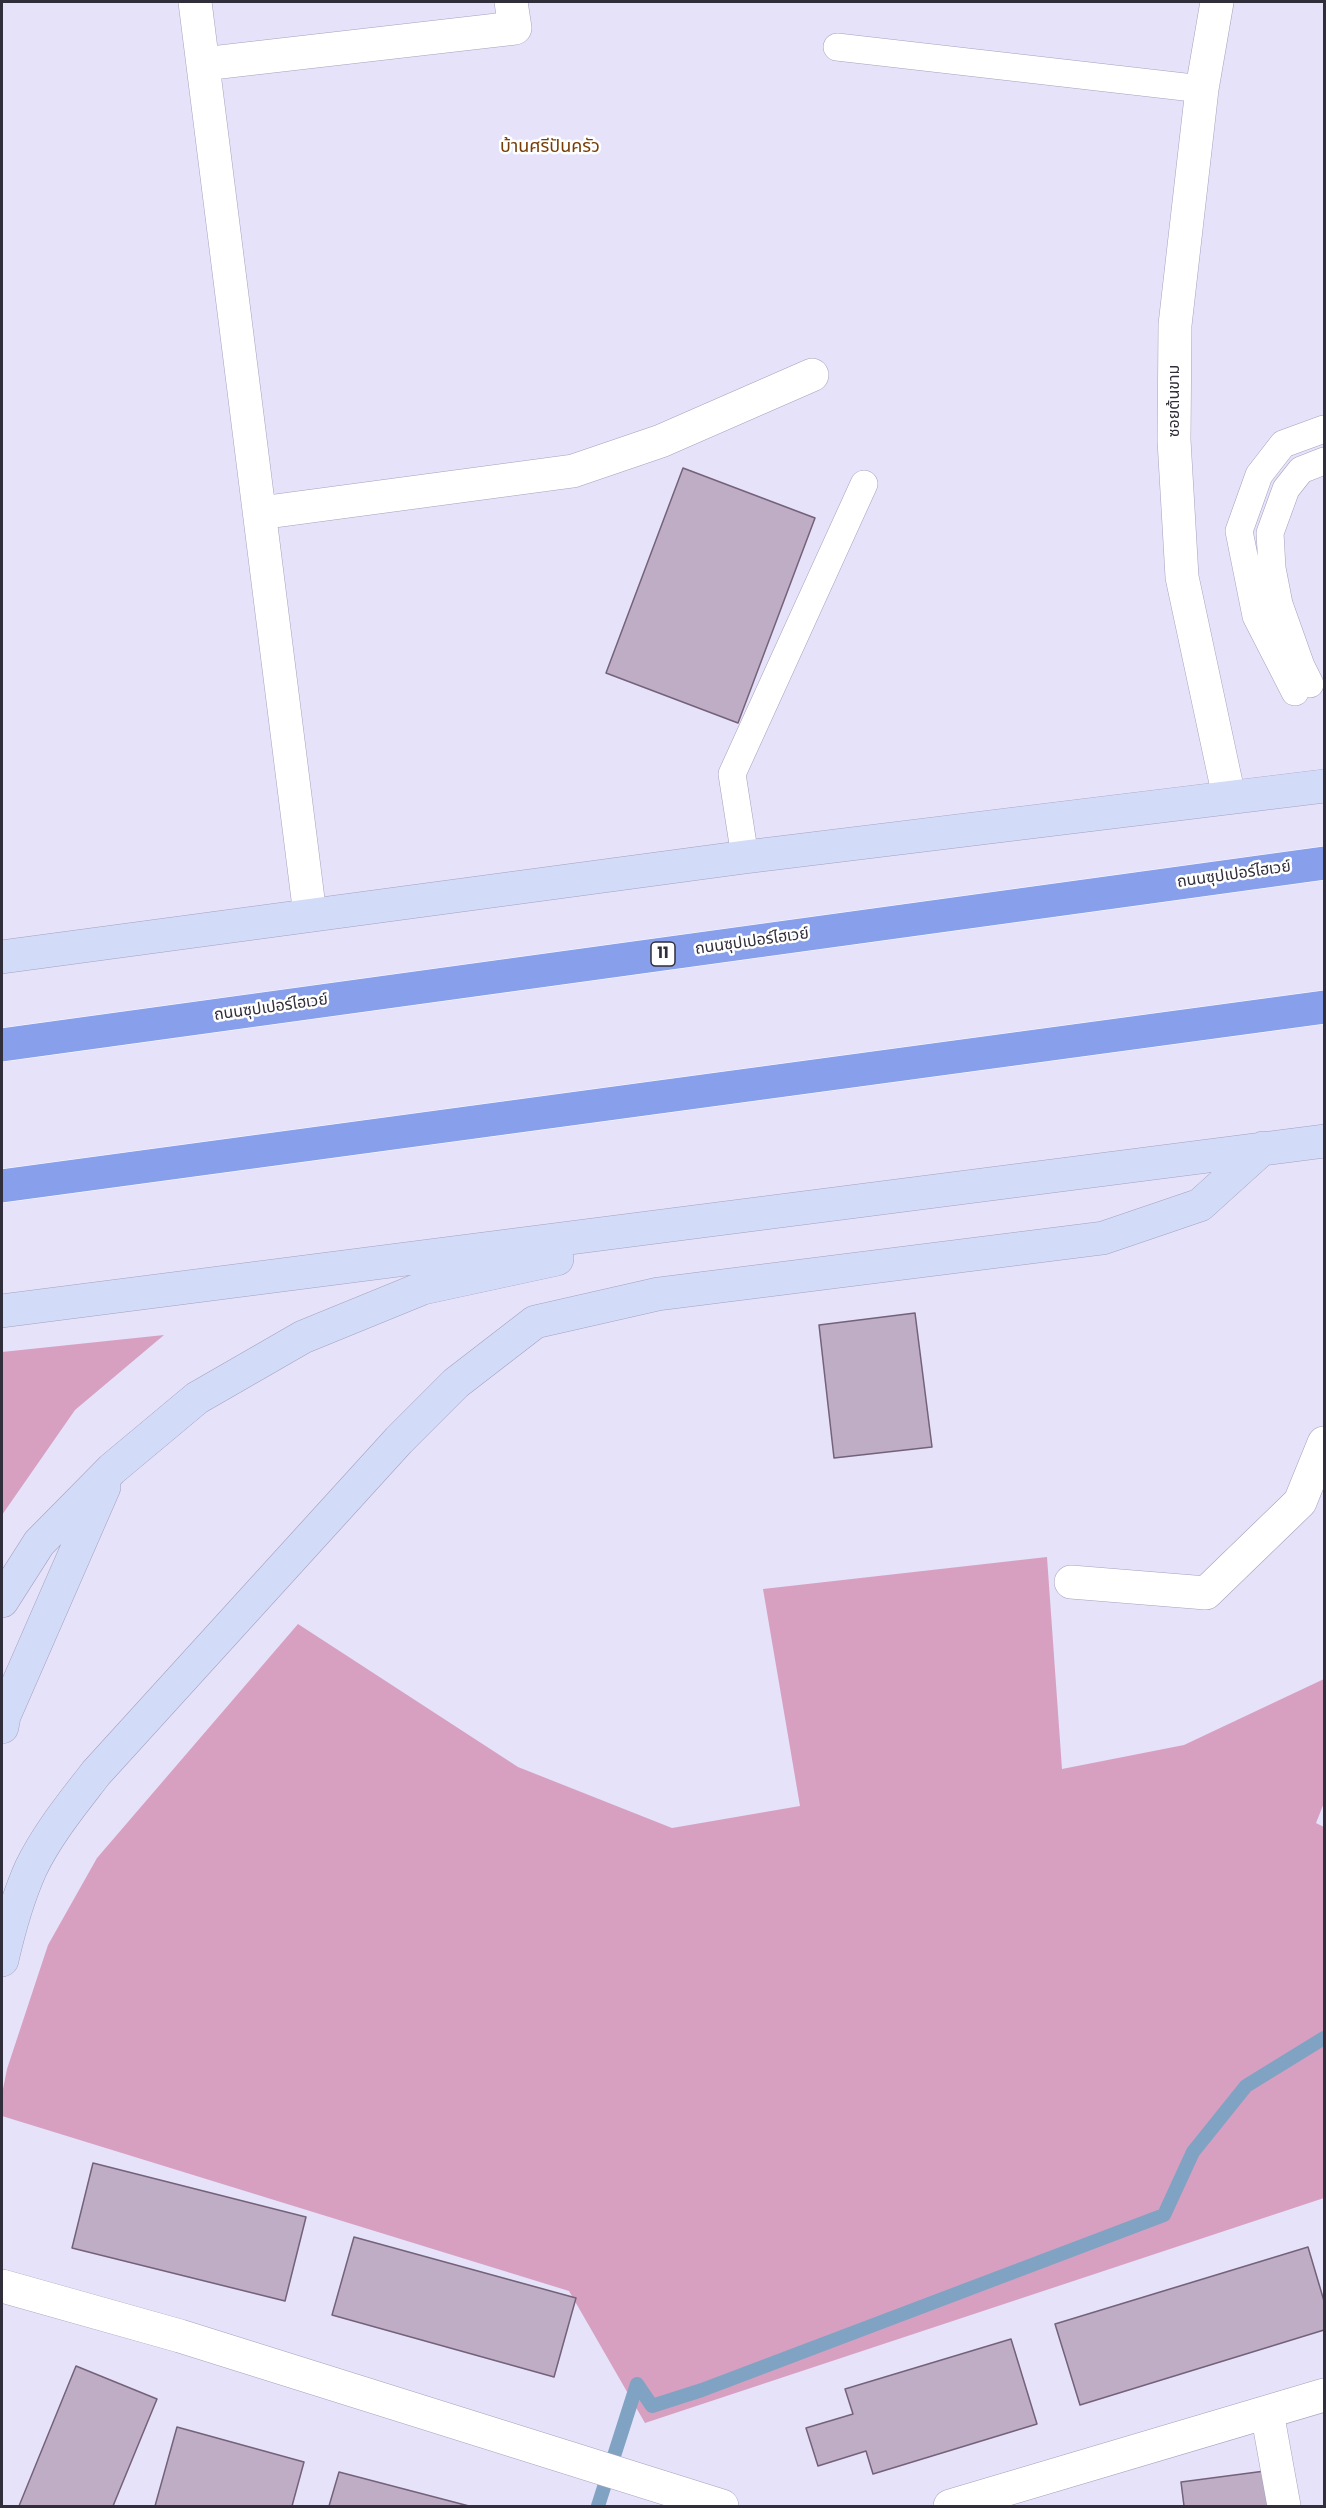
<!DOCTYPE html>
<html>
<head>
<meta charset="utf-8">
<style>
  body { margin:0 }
  #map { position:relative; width:1326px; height:2508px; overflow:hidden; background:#e6e2fa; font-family:Poppins,sans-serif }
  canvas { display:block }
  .frame { position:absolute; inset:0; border:3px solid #302e3a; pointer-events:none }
</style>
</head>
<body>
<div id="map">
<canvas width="1326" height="2508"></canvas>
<div class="frame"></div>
</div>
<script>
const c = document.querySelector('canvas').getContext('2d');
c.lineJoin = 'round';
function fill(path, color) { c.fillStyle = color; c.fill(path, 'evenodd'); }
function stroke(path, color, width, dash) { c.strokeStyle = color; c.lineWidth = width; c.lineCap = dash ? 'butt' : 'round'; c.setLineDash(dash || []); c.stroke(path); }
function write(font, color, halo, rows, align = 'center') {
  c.font = font + ' Poppins,"Noto Sans Thai",sans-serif'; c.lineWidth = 5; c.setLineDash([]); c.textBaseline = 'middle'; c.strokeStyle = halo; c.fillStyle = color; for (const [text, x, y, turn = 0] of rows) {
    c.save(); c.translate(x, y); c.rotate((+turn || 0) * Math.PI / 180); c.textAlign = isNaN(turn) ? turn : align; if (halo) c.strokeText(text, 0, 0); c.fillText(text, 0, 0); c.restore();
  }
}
const green = new Path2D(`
  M164,1335l-89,75 -73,105v-163z
  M1047,1557l15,212 122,-24 140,-66v124l-8,20 8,4v371l-679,225 -76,-132 -567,-175v-22l5,-25 41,-124 49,-87 201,-234 220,143 154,61 128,-22 -37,-217z`);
const stream = new Path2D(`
  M598,2506l39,-122 15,22 50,-16 462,-175 29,-63 53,-66 78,-48`);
const building = new Path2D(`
  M683,468l132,50 -77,205 -132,-50z
  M915,1313l17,134 -98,11 -15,-133z
  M93,2163l213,54 -21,84 -213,-53z
  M354,2237l222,61 -22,79 -222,-62z
  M1308,2247l16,54v29l-244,75 -25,-81z
  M1011,2339l26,85 -164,50 -7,-23 -48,15 -12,-38 47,-14 -8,-25z
  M76,2366l81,33 -44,107h-94z
  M177,2427l127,35 -12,44h-137z
  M1265,2471l4,35h-85l-3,-24z
  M339,2472l130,34h-140z`);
const service = new Path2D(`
  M837,47l365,42
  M1310,684l-9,-18 -22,-62 -7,-36 -2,-35 16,-44 15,-19 23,-9
  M1295,692l-39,-76 -17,-85 20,-56 24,-31 41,-15
  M745,857l-13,-83 132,-290`);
const minor = new Path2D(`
  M195,2l115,913
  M1217,2l-15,87 -27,236 -1,115 8,137 47,220
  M203,64l312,-36 -4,-26
  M260,513l313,-42 88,-30 151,-66
  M1071,1582l135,11 94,-91 24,-59
  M2,2286l178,50 542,170
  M1267,2412l17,94
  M950,2506l374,-111`);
const secondary = new Path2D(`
  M2,957l743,-100 579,-71
  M2,1311l1322,-170
  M2,1601l37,-58 73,-74 85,-71 106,-61 120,-49 134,-29
  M2,1727l2,-11 100,-229
  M2,1960c7,-31 16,-63 29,-92 17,-35 42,-65 65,-95l303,-333 57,-57 79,-61 123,-28 445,-56 97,-33 63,-57`);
const trunk = new Path2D(`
  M2,1045l1322,-182
  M2,1186l1322,-179`);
const shields = [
  [663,954,24]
];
const shieldNames = [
  ["11",663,954]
];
const streetNames = [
  ["ซอยต้นขาม",1175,401,-90],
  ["ถนนซุปเปอร์ไฮเวย์",1234,875,-8],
  ["ถนนซุปเปอร์ไฮเวย์",752,942,-8],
  ["ถนนซุปเปอร์ไฮเวย์",271,1008,-8]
];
const neighbourhoodNames = [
  ["บ้านศรีปันครัว",550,147]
];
fill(green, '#d7a0c1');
stroke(stream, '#80a3c3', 14);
fill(building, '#bfacc5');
stroke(building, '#736279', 1.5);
stroke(service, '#a5a1bd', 28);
stroke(minor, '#a5a1bd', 34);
stroke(secondary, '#a5a1bd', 34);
stroke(trunk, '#fff', 34);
stroke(service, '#fff', 27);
stroke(minor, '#fff', 33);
stroke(secondary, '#d2dcf8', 33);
stroke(trunk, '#88a0eb', 33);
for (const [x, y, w] of shields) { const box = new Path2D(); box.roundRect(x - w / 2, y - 12, w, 24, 4.5); c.fillStyle = '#fff'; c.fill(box); stroke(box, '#302e3a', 1.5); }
write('bold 15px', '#302e3a', null, shieldNames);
write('16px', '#302e3a', '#fff', streetNames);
write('18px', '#763d06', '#fff', neighbourhoodNames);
</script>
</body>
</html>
